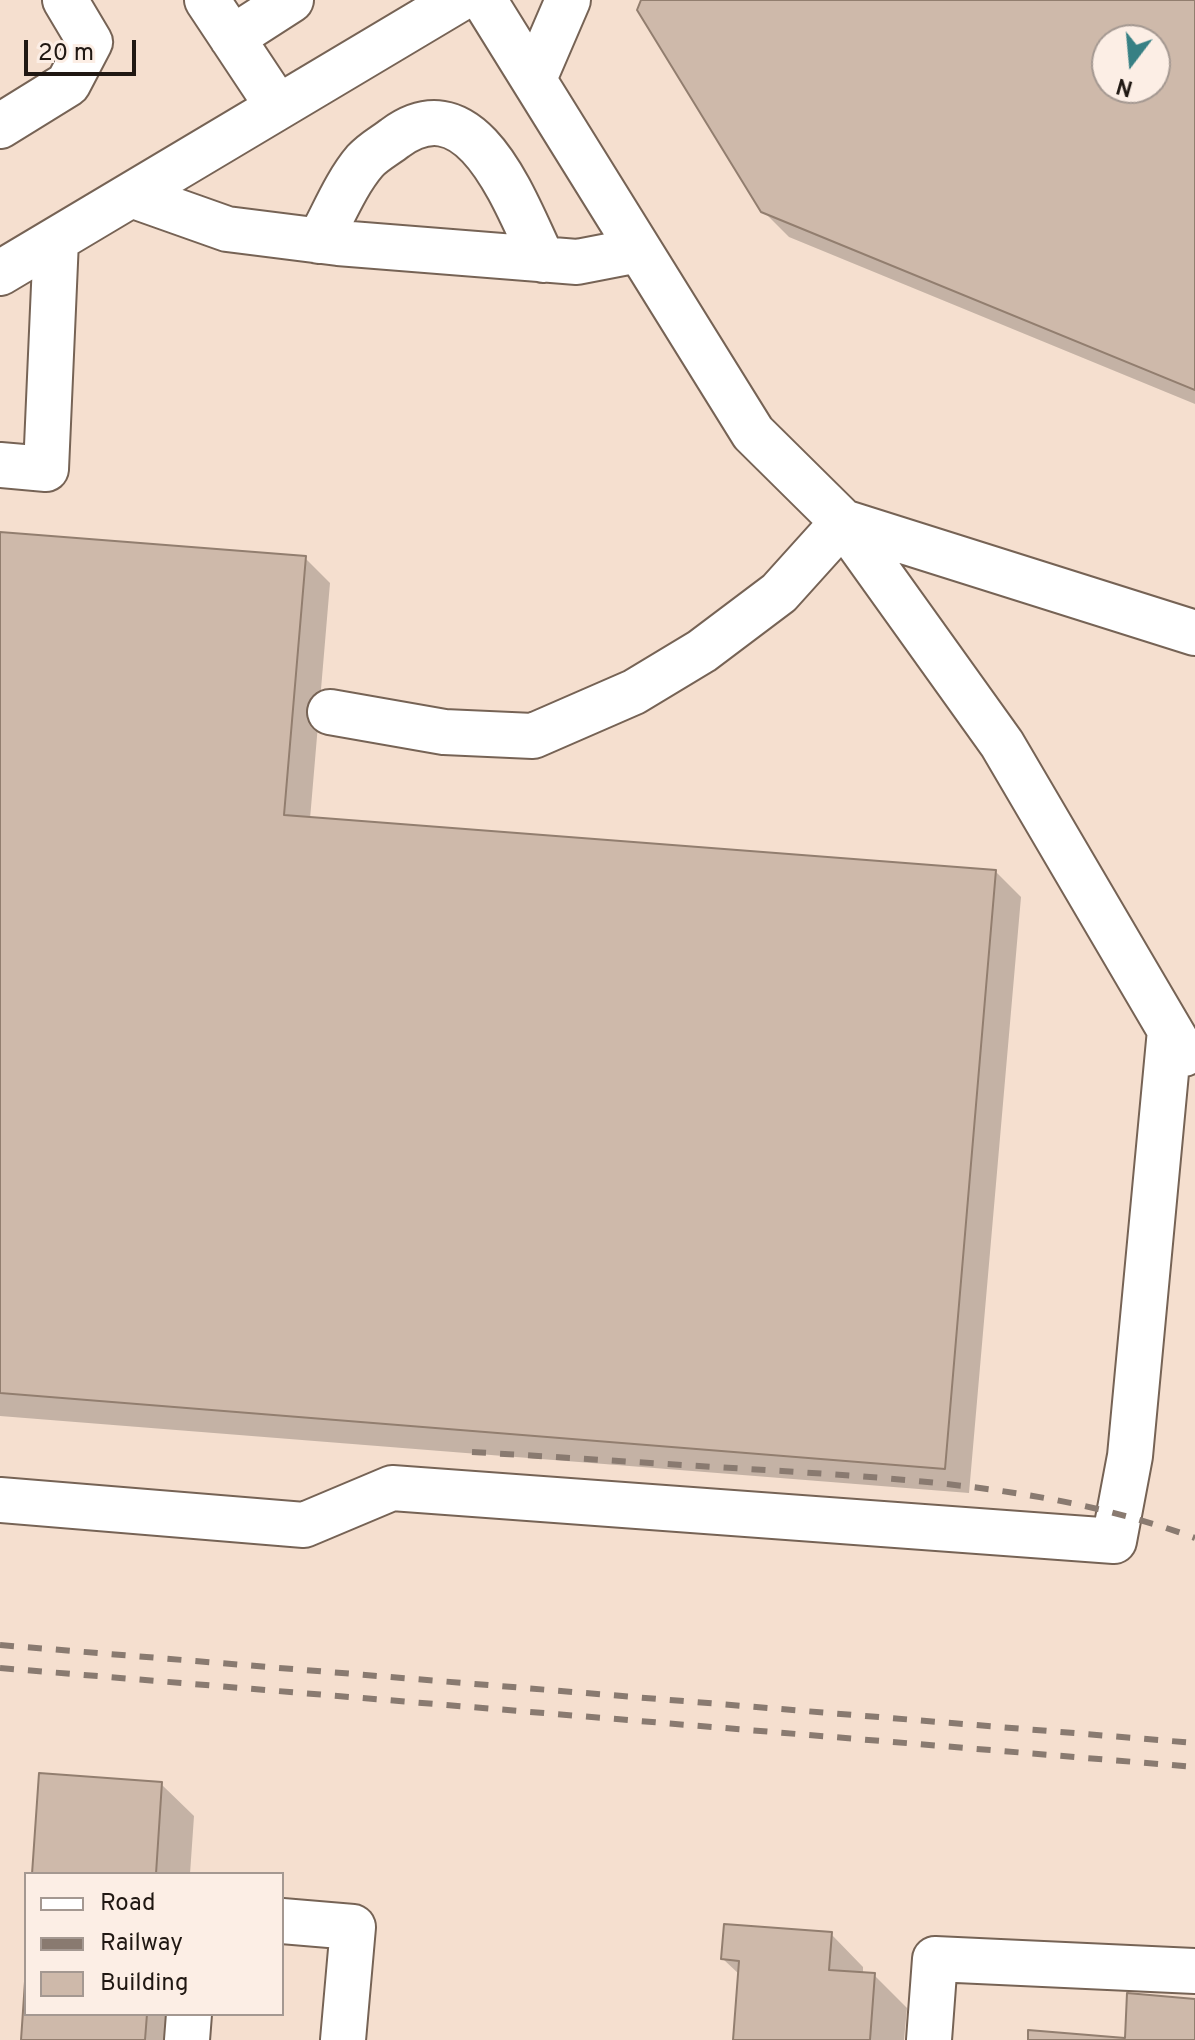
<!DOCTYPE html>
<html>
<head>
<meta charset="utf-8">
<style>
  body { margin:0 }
  #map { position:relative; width:1195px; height:2040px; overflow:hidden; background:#f5dfcf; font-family:Overpass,sans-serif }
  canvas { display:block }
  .legend { position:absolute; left:24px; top:1872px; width:260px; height:144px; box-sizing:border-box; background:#fceee5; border:2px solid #a49891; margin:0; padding:10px 14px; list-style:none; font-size:24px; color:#201813 }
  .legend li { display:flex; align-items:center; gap:16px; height:40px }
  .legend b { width:40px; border:2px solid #a49891 }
  .north { position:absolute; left:1091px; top:24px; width:80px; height:80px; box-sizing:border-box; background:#fceee5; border:2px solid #a49891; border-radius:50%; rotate:196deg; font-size:22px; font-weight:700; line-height:32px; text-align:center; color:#201813 }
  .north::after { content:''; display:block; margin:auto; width:28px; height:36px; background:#378084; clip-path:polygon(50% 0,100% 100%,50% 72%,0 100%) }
  .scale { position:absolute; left:24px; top:40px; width:112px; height:36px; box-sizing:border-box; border:4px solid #201813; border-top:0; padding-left:10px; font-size:24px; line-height:28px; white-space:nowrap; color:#201813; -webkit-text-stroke:6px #fceee5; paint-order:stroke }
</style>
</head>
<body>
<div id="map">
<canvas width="1195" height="2040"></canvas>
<ul class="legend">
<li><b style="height:10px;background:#fff"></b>Road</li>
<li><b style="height:10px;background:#897a70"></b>Railway</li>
<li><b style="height:22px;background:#ceb9aa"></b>Building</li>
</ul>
<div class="north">N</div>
<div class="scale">20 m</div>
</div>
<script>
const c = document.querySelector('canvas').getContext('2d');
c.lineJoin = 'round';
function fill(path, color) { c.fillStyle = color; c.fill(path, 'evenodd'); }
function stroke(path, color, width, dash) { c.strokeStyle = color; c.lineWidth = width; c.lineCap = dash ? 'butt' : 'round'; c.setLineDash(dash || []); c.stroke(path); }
const shadow = new Path2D(`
  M643,0h552v404l-406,-167 -26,-26zM1107,40h48v48h-48z
  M0,534l305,24 25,25 -20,236 686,53 25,25 -52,596 -969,-77z
  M161,1784l33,32 -4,58h-156z
  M831,1934l32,33v7l11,1 33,33 -3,32h-169l5,-65 -17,-16z
  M26,1998v16h155l-2,26h-156z`);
const building = new Path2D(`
  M641,0h554v390l-434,-178 -124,-202zM1107,40h48v48h-48z
  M0,532l306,24 -22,259 712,55 -51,599 -945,-76z
  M39,1773l123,9 -6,92h-124z
  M724,1924l108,8 -3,38 46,3 -5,67h-137l6,-79 -18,-2z
  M26,1967v47h121l-2,26h-124z
  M1127,1993l68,6v41h-167v-10l97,8z`);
const minor = new Path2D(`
  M207,0l71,107
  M484,0l269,433 90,89 352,111
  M232,38l59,-38
  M534,79l34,-79
  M0,126l68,-42 22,-42 -25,-42
  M131,195l96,34 111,14 239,19 62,-12
  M319,241c14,-25 27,-58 46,-80 8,-9 21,-16 30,-23 79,-58 121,68 148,122
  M0,273l458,-273
  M0,465l46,4 10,-229
  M330,712l114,20 89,4 101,-44 68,-41 77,-58 64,-71 159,222 182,310
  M0,1500l304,25 88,-37 722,53 16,-85 40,-426
  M282,1921l71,6 -10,113
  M187,2040l2,-26
  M929,2040l6,-81 260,12`);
const rail = new Path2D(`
  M472,1452c104,6 207,13 310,19 140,9 280,18 413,67
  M0,1645l1195,98
  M0,1668l1195,99`);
fill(shadow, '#0003');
fill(building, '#ceb9aa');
stroke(building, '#927e6f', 2);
stroke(minor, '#766355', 48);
stroke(minor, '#fff', 44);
stroke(rail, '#897a70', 6, [14, 14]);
</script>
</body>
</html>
